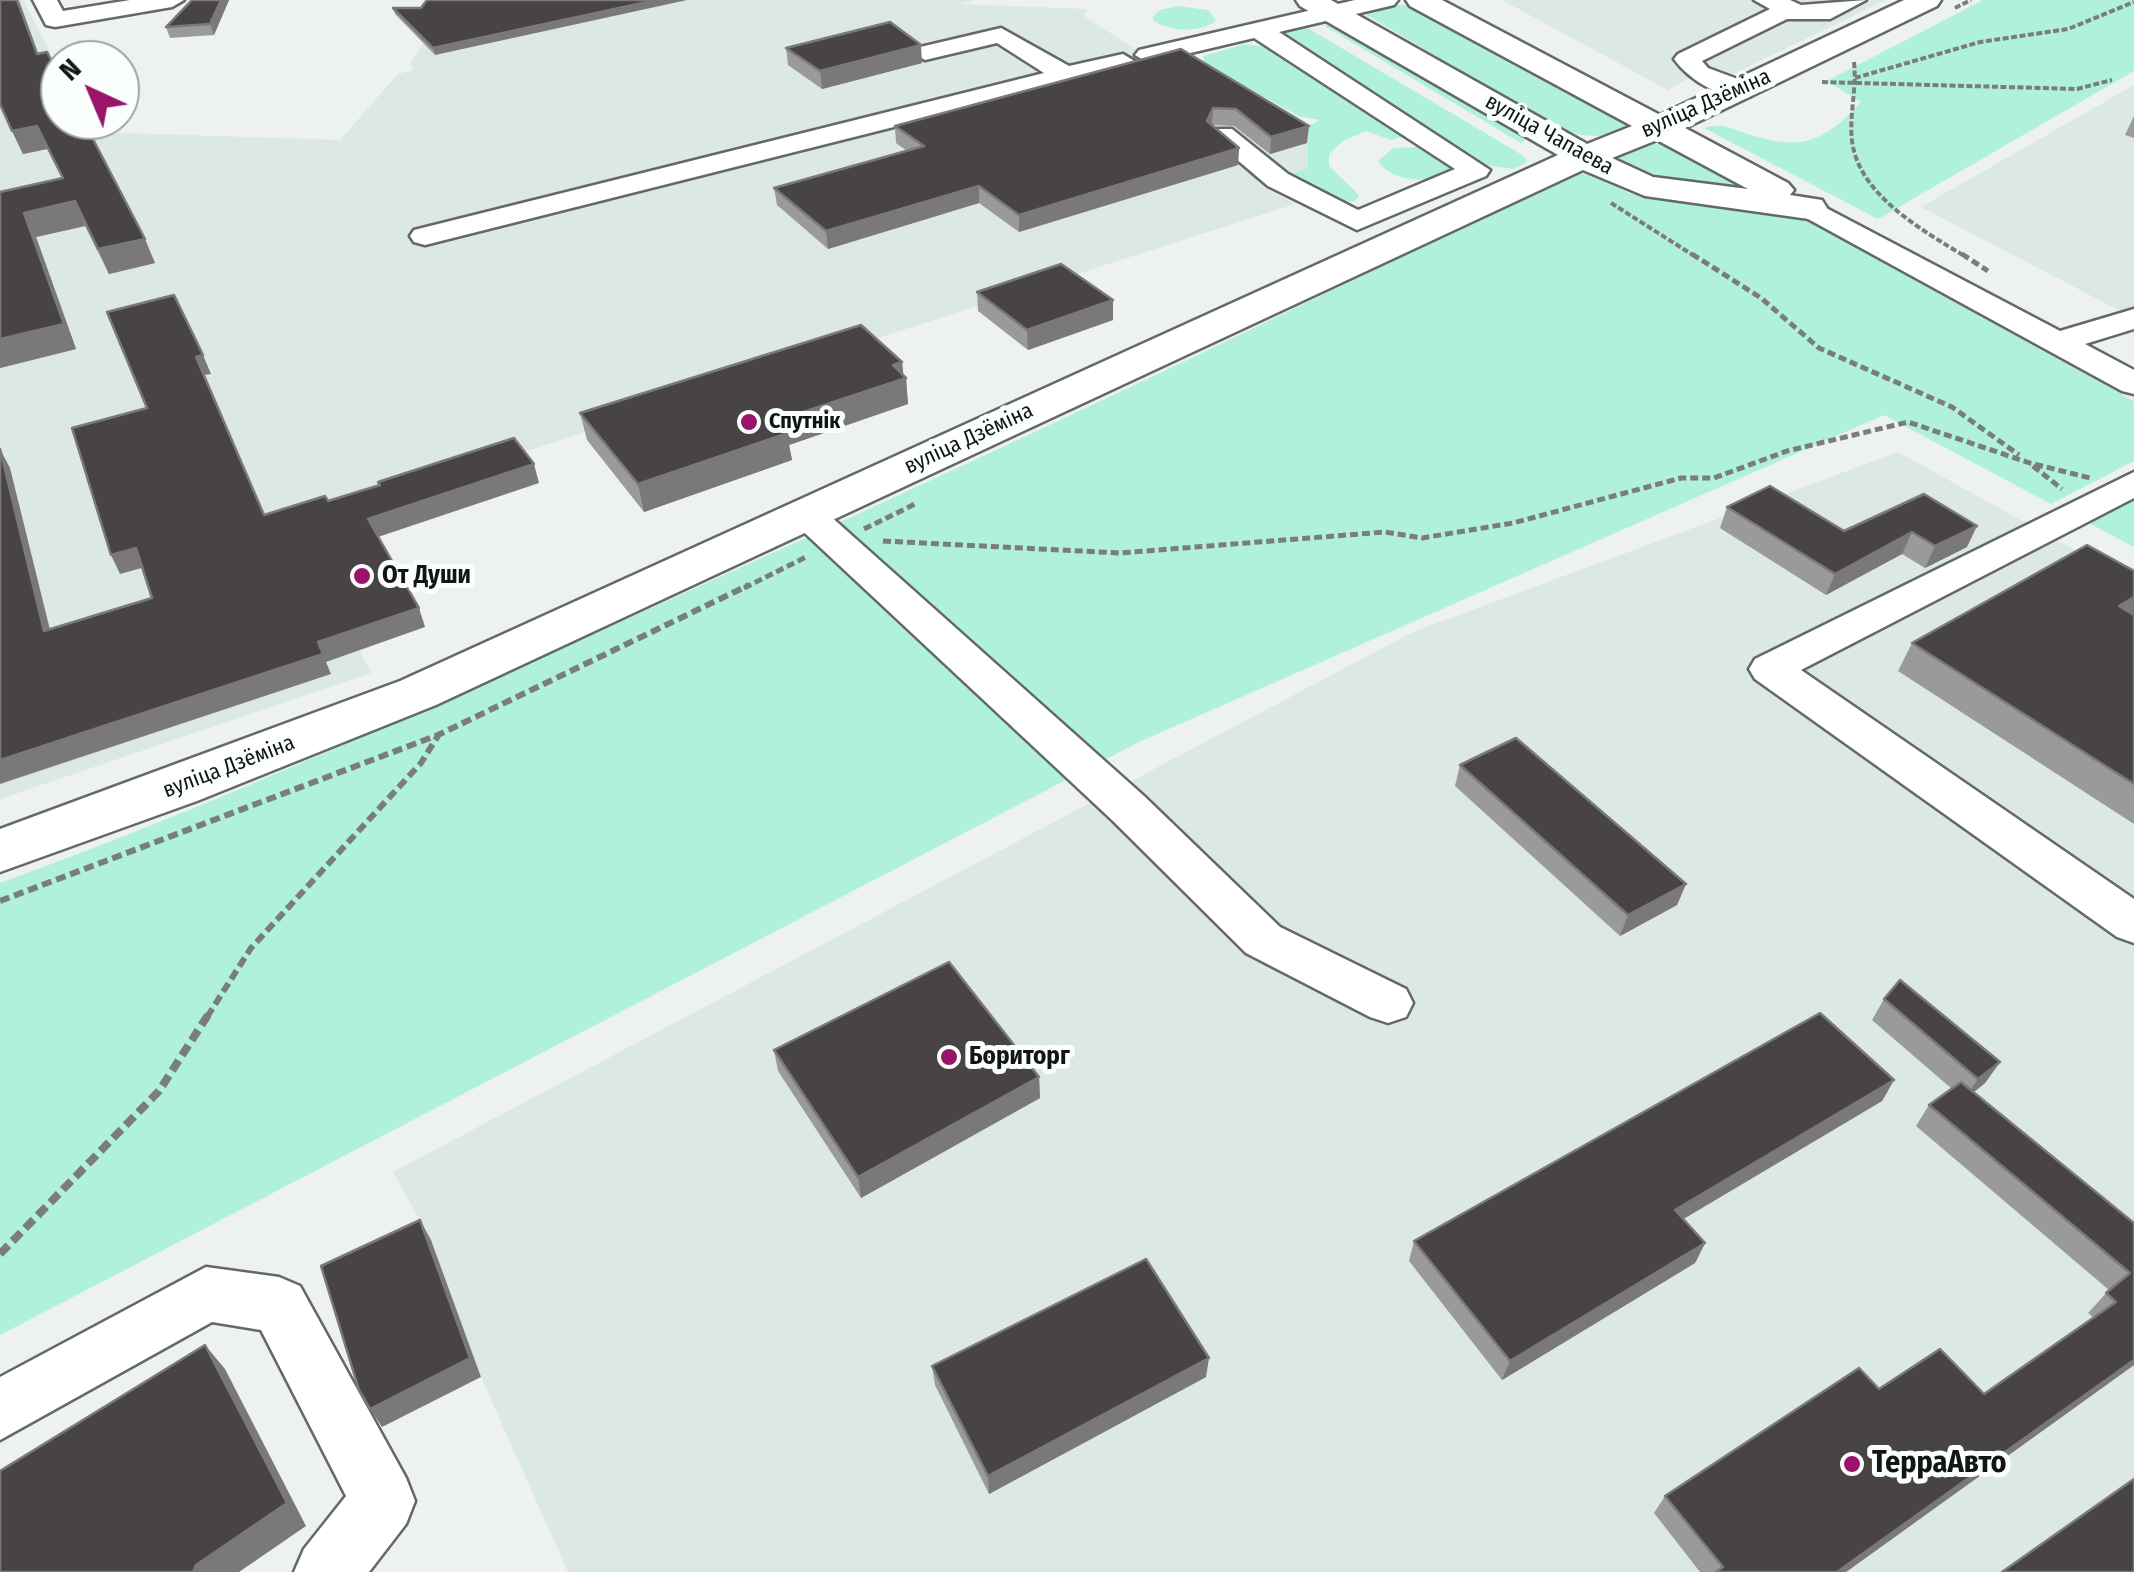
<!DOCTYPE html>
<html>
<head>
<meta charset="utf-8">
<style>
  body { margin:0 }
  #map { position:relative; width:2134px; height:1572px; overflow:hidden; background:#edf1f0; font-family:"Fira Sans Condensed",sans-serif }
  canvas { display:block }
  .north { position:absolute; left:40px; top:40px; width:100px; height:100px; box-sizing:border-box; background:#fafffd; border:2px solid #9ea1a0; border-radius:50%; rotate:316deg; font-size:28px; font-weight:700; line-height:40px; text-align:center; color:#131514 }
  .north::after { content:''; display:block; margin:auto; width:35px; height:45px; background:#9a1569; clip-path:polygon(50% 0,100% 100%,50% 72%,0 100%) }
</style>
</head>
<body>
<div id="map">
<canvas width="2134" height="1572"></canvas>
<div class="north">N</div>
</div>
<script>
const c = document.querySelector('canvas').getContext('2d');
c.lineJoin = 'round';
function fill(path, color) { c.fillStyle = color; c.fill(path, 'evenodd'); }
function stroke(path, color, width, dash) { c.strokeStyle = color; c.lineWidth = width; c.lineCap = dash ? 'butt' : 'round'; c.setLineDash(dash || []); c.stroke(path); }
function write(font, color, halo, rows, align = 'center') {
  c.font = font + ' "Fira Sans Condensed",sans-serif'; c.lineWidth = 10; c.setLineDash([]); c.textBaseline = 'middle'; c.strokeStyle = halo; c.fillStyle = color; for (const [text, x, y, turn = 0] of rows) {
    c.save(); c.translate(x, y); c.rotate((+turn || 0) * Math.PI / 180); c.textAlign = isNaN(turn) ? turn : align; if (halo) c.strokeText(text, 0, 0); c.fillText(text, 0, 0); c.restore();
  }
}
const built = new Path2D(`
  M0,0h23l37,72v48h25l7,12 248,8 58,-66 16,-4 -4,-7 44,-63h522l-16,4 127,5 -2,8 47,30 177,95 -1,26 -45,19 32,17 -999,321 75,148 -371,126z
  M1502,0h384l-153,74 -24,-8 -41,24z
  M2134,85v233l-213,-111z
  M1898,452l236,131v989h-1566l-87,-195 -50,-137 -38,-68 1020,-540z`);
const green = new Path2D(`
  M1983,0h151v71l-256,148 -174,-91c15,-5 23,-1 38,4 55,19 79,14 119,-30l-34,-21z
  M1388,5h29l210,114 5,7c-24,13 -45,12 -70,4l-197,-116z
  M1178,6l30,4 8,11c-18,12 -43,11 -62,0l-1,-4 7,-7z
  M1323,25l18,1 190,110 -10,7z
  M1306,27l218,129 3,6 -14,7 -35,-5 -204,-129z
  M1245,44l24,3 138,89 -16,4 -25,-9 -23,10 -14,13v12l30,29 -4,6 -22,2 -46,-27 21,-8v-26l-75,-44 71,30 16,-8 -22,-4 -93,-52 -2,-8z
  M1651,143l19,3 83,42c-34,3 -114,-5 -136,-33l17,-10z
  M1417,147l12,1 25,19c-19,18 -61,17 -76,-6l15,-13z
  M1579,173l21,4 29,16 169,23 336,185v60l-83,43 -167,-89 -745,327 -1139,593v-452c224,-81 441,-181 658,-278 303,-137 605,-278 902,-427z
  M2134,496v51l-51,-27z`);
const pathFar3 = new Path2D(`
  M1955,8l16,-8
  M1854,62c3,27 -5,53 -2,79 7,55 72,90 114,116
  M1855,78l125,-36 88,-13 66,-27
  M1822,82l255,7 35,-9
  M1611,203l85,54`);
const pathFar2 = new Path2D(`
  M1692,254l69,44 58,50 133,59 67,48
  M1962,254l26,17
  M2033,466l29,23
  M864,529l51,-25
  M883,541l237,12 265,-21 37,6 91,-15 168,-45h33l73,-27 121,-29 122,41 60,15
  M744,588l64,-32`);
const pathFar1 = new Path2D(`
  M0,901l438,-166 311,-150
  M207,1017l44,-69 170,-185 17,-27`);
const path = new Path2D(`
  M0,1254l159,-163 49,-76`);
const minor = new Path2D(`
  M33,0h24l6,11 67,-11h54l-12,7 -117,20 -9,-2z
  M1355,0h43l-4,5 -115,27 211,138 -4,6 -129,54 -89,-44 -60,-51 4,-6h20l56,45 70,36 97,-41 -201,-131 -106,25 -13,-8 4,-5z
  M1754,0h36l11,5 65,-5 -36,19h-43l-85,42 6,7 43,16 4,6 -4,6c-27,6 -62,-16 -77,-37l4,-5 92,-45z
  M1001,28l68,38 54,-12 13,8 -4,5 -707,178 -11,-3 -4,-6 4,-6 630,-157 -47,-30 -72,17 -12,-7 3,-5z
  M1809,199l251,132 74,-22v20l-49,15 49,26v24l-12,-3 -323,-177 -5,-6 5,-6z
  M2134,472v26l-333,172 333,229v44l-17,-6 -362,-258 -6,-10 6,-10z
  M806,503l13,3 325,290 136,131 126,62 7,14 -7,14 -18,6 -18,-6 -124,-64 -134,-133 -319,-298 -6,-8 6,-8z
  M206,1267l73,10 21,9 106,192 9,23 -9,23 -37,48h-75l10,-23 42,-53 -85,-166 -49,-8 -212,118v-63z`);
const major = new Path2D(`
  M1296,0h35l256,144 45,-18 -222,-120 -4,-6h36l218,115 244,-115h37l-4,6 -252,122 103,55 6,7 -4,5 32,5 5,8 -5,8 -13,3 -164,-23 -62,-26 -1147,535 -239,96 -197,71v-43l400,-148 1158,-526 -258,-149zM1657,140l91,49 -95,-12 -41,-19z`);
const wall = new Path2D(`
  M19,0l19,53 117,210 -46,11 -24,-48 -49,11 40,112 -76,19v-176l62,-14 -15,-29 -24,5 -23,-49z
  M192,0h37l-15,35 -44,3 -4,-11z
  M427,0l8,55 -40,-41 -2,-6h28z
  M786,48l136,15 -100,26 -34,-24z
  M1181,49l126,94 -37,11 -36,-28 -22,-1 27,23 -1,17 -219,67 -40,-29 -151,46 -51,-44 -3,-17 133,-37 -11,-8 -1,-17z
  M2134,116v22l-9,-3z
  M977,292l136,28 -85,30 -50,-39z
  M902,362l1,13 3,3 2,26 -119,41 3,15 -148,52 -57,-72 -7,-27z
  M1924,494l43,53 -42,21 -23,-14 -76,41 -106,-67 7,-21 117,24z
  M2134,571v253l-236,-153 14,-28z
  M1460,765l226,119 -9,21 -57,31 -165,-150z
  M1884,999l116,63 -15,21 -11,9 160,131v142l-288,207h-146l-46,-59 11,-17 214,-107 105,5 110,-76 -6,-5 21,-23 -193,-164 13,-21 23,-16 -80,-69z
  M774,1050l265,27 1,21 -179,100 -83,-127z
  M1894,1080l-12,21 -199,118 22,24 -10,20 -193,117 -93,-119 5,-20z
  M932,1366l274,11 -217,117 -54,-109z`);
const shadedWall = new Path2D(`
  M221,0h8l-15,35 -4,-11z
  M656,0h31l-252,55 -2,-7z
  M921,45l1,18 -100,26 -2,-18z
  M1213,108l-1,17 -5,-4z
  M37,126l10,23 -24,5 -11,-23z
  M1309,126l-2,17 -37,11 1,-17z
  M1239,148l-1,17 -219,67v-17z
  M979,186v17l-151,46 -2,-18z
  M75,201l10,25 -49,11 40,112 -76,19v-29l24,-126z
  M145,239l10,24 -46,11 -11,-25z
  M1113,300v20l-85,30 -1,-20z
  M203,355l8,19 -7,1 -8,-18z
  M902,362l2,17 2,-1 2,26 -119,41 3,15 -148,52 -6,-28z
  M0,449l10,19 45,182 -11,-19z
  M534,464l5,19 -164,55 -7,-19z
  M1977,526l-10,21 -42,21 10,-22z
  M1912,532l-10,22 -76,41 9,-21z
  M136,548l9,19 -25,7 -9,-19z
  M2134,597v18l-15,-9z
  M419,608l6,19 -99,35 5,12 -331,110v-24l318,-118z
  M1686,884l-9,21 -57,31 8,-21z
  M2000,1062l-15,21 -21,17 14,-21z
  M1039,1077l1,21 -179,100 -3,-21z
  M1894,1080l-12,21 -217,129 10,-20z
  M420,1220l11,20 50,137 -99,50 -12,-18z
  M1705,1243l-10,20 -193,117 8,-19z
  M205,1345l20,24 81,157 -67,46h-46z
  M1209,1358l-3,19 -217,117 -1,-18z
  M2134,1360v5l-288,207h-9z`);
const building = new Path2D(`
  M0,0h17l20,54 10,-2 13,25v43h23l62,119 -47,10 -23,-48 -51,12 40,111 -64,15v-147l63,-14 -26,-52 -25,5 -12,-27z
  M192,0h29l-11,24 -44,3z
  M427,0h229l-223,48 -40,-40h28z
  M890,22l31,23 -101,26 -34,-23z
  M1181,49l128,77 -38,11 -35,-28 -23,-1 -6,13 32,27 -220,67 -40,-29 -153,45 -52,-43 150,-42 -29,-20z
  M1061,264l52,36 -86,30 -50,-38z
  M174,295l29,60 -7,2 68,158 61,-19 3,5 52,-16 -2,-3 136,-44 20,26 -166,55 51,89 -101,34 5,12 -323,106v-311l44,182 108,-33 -16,-50 -25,7 -39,-127 75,-20 -40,-96z
  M861,325l41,37 -9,3 13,13 -130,43 12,12 -150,51 -58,-71z
  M1770,486l74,45 80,-37 53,32 -42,20 -23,-14 -77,42 -108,-67z
  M2087,545l47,26v26l-15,9 15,9v169l-222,-141z
  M1516,738l170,146 -58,31 -168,-150z
  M949,962l90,115 -181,100 -84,-127z
  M1900,980l100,82 -22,17 -94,-80z
  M1820,1013l74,67 -219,130 30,33 -195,118 -96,-120z
  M1961,1082l173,141v137l-297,212h-121l7,-5 -58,-71 194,-128 20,21 61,-40 44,45 132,-92 -10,-9 24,-20 -201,-168z
  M420,1220l50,138 -100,51 -11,-19 -38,-124z
  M1146,1259l63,99 -221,118 -56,-110z
  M205,1345l82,158 -91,62 -3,7h-193v-101z
  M2134,1479v93h-132z`);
const markers = [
  [749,422,10,"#9a1569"],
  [362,576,10,"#9a1569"],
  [949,1057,10,"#9a1569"],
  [1852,1464,10,"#9a1569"]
];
const farStreetnames = [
  ["вуліца Дзёміна",1706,104,-24],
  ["вуліца Чапаева",1549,135,29],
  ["вуліца Дзёміна",969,439,-25],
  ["вуліца Дзёміна",229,767,-21]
];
const farPoinames = [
  ["Спутнік",769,422]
];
const poiNames = [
  ["От Души",382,576],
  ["Бориторг",969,1057]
];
const nearPoinames = [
  ["ТерраАвто",1872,1464]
];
fill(built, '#dbe8e3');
fill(green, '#aff1d9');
stroke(minor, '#646867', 5);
stroke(major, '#646867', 5);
stroke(pathFar3, '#7a7d7c', 4, [6, 2.5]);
stroke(pathFar2, '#7a7d7c', 5, [8, 4]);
stroke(pathFar1, '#7a7d7c', 6, [10, 5]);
stroke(path, '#7a7d7c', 8, [12, 6]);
fill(minor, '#fff');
fill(major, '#fff');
fill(wall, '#9a9a9b');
fill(shadedWall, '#7a7879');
fill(building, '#484446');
stroke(building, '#7a7879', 2.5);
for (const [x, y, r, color] of markers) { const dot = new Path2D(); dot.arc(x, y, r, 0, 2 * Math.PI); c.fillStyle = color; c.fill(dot); stroke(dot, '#fafffd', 4); }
write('22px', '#131514', '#fafffd', farStreetnames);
write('bold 22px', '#131514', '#fafffd', farPoinames, 'left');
write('bold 25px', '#131514', '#fafffd', poiNames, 'left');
write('bold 30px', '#131514', '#fafffd', nearPoinames, 'left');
</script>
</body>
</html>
